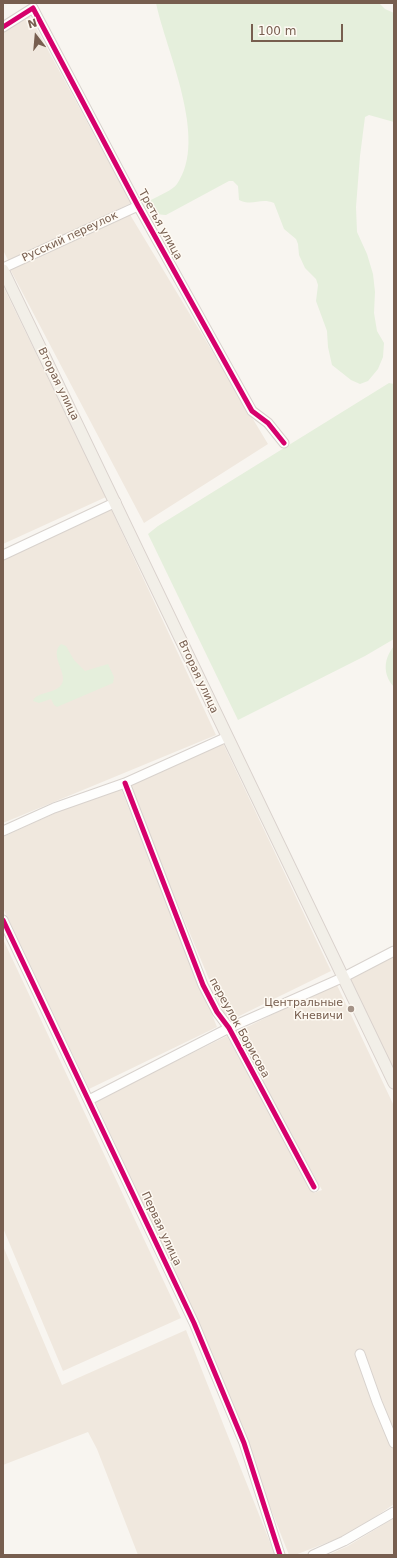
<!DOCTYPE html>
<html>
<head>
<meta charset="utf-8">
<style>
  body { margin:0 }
  #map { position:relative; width:397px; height:1558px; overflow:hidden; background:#f8f5f0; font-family:"DejaVu Sans",sans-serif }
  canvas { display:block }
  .frame { position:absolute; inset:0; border:4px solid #775e4f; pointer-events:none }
  .north { position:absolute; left:16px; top:16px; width:40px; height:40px; -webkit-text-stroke:3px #fefaf3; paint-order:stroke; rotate:344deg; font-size:11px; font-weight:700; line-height:16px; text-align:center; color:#775e4f }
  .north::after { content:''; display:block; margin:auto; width:14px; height:18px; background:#775e4f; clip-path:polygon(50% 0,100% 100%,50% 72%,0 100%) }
  .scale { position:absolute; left:251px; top:24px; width:92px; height:18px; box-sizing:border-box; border:2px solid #775e4f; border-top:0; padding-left:5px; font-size:12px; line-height:14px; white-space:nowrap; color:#775e4f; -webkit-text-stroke:3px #fefaf3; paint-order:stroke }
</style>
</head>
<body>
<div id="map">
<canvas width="397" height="1558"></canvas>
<div class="frame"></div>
<div class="north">N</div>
<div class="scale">100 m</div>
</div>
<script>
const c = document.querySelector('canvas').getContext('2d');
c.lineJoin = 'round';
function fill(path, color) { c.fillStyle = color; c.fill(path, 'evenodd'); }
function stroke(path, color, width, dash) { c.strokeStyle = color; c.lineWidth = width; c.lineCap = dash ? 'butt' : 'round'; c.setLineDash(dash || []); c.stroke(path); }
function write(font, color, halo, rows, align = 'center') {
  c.font = font + ' "DejaVu Sans",sans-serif'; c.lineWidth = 3; c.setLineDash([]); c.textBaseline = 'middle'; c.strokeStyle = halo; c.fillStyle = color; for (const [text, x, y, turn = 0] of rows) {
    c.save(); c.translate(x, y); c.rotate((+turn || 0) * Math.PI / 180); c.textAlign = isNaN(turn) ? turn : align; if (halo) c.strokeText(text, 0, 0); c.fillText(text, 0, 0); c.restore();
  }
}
const residential = new Path2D(`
  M29,15l102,188 -122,59 -6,-12v-218z
  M129,213l139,231 -124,79 -134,-254z
  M3,286l103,211 -103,47z
  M111,509l105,226 -213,88v-265z
  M221,739l110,232 -104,51 -101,-241z
  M119,784l98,243 -128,62 -86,-181v-71z
  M3,939l178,379 -118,53 -60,-143z
  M394,955v120l-46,-97z
  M336,983l58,123v398l-42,29 -57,22h-6l-93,-236 -101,-218 132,-65 87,157 8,-3 -87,-157z
  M3,1246l59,139 124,-55 89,225h-137l-41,-106 -9,-17 -85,33z
  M394,1518v37h-66l20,-9z`);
const green = new Path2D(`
  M156,3h223l6,6 9,4v109l-25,-7 -4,2 -5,39 -4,51 1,25 10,22 6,20 2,18 -1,21 3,18 7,12 -1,14 -5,12 -10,12 -8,3 -9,-4 -19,-15 -4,-18 -1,-16 -11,-30 2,-16 -2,-6 -11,-11 -6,-13 -1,-11 -2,-5 -12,-10 -10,-26c-14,-6 -21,4 -35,-3l-1,-14 -5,-5h-4l-63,34c-10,0 -17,-4 -15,-15 7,-4 22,-10 26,-16 32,-45 -11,-133 -21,-181z
  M389,383l5,1v255l-29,17 -127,64 -90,-186 10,-8z
  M61,644l5,2 8,14 11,11 23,-7 6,13 -1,6 -56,24 -3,-2 -3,-6 -12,4 -6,-2c4,-11 28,-6 30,-21 1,-11 -13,-26 -2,-36z
  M394,646v41c-12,-13 -10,-29 0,-41z`);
const minor = new Path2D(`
  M3,27l30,-19 105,198 114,205 16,12 16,20
  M3,268l135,-62
  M3,555l113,-53
  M125,783l78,202 14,27 12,16 85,159
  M3,831l51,-23 71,-25 102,-46
  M3,920l191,403 50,120 36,112
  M89,1100l140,-72 115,-51 50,-26
  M360,1354l17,48 17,41
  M313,1555l31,-14 50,-29`);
const major = new Path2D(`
  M3,270l391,813`);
const cycleway = new Path2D(`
  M3,27l30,-19 105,198 114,205 16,12 16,20
  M125,783l78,202 14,27 12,16 85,159
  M3,920l191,403 50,120 36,112`);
const markers = [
  [351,1009,4,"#a49387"]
];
const streetNames = [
  ["Третья улица",160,225,61],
  ["Русский переулок",70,237,-25],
  ["Вторая улица",58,384,64],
  ["Вторая улица",198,677,65],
  ["переулок Борисова",239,1028,61],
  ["Первая улица",161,1229,65]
];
const poiNames = [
  ["Центральные",343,1003],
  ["Кневичи",343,1016]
];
fill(residential, '#f0e8de');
fill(green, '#e5efdc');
stroke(minor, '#d8d2cd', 11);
stroke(major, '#d9d1cc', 13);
stroke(minor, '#fefefd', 9);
stroke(major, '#f2efe8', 11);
stroke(cycleway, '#d6006c', 5);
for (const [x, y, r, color] of markers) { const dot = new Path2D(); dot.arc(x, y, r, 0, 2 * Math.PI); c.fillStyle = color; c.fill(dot); stroke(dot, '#fefaf3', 1.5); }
write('11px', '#775e4f', '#fefaf3', streetNames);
write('11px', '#775e4f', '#fefaf3', poiNames, 'right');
</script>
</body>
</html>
